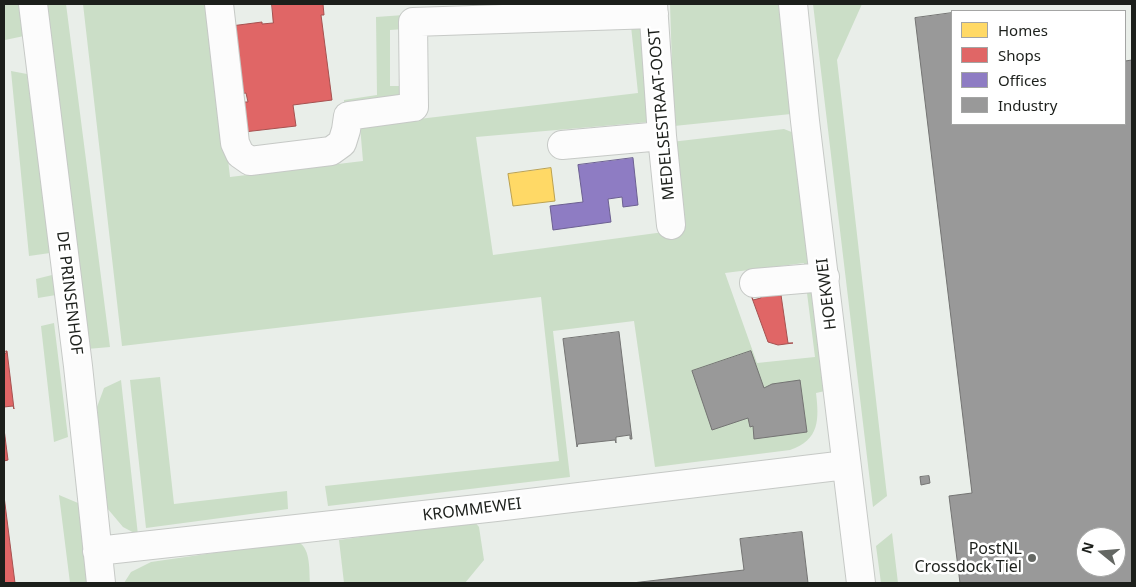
<!DOCTYPE html>
<html>
<head>
<meta charset="utf-8">
<style>
  body { margin:0 }
  #map { position:relative; width:1136px; height:587px; overflow:hidden; background:#e9eee9; font-family:"Noto Sans",sans-serif }
  canvas { display:block }
  .frame { position:absolute; inset:0; border:5px solid #1c1f1b; pointer-events:none }
  .legend { position:absolute; left:951px; top:10px; width:175px; height:115px; box-sizing:border-box; background:#fff; border:1px solid #a4a5a4; margin:0; padding:6px 9px; list-style:none; font-size:15px; color:#1c1f1b }
  .legend li { display:flex; align-items:center; gap:10px; height:25px }
  .legend b { width:25px; border:1px solid #a4a5a4 }
  .north { position:absolute; left:1076px; top:527px; width:50px; height:50px; box-sizing:border-box; background:#fff; border:1px solid #a4a5a4; border-radius:50%; rotate:287deg; font-size:14px; font-weight:700; line-height:20px; text-align:center; color:#1c1f1b }
  .north::after { content:''; display:block; margin:auto; width:18px; height:22px; background:#646763; clip-path:polygon(50% 0,100% 100%,50% 72%,0 100%) }
</style>
</head>
<body>
<div id="map">
<canvas width="1136" height="587"></canvas>
<div class="frame"></div>
<ul class="legend">
<li><b style="height:14px;background:#ffd966"></b>Homes</li>
<li><b style="height:14px;background:#e06666"></b>Shops</li>
<li><b style="height:14px;background:#8e7cc3"></b>Offices</li>
<li><b style="height:14px;background:#999"></b>Industry</li>
</ul>
<div class="north">N</div>
</div>
<script>
const c = document.querySelector('canvas').getContext('2d');
c.lineJoin = 'round';
function fill(path, color) { c.fillStyle = color; c.fill(path, 'evenodd'); }
function stroke(path, color, width, dash) { c.strokeStyle = color; c.lineWidth = width; c.lineCap = dash ? 'butt' : 'round'; c.setLineDash(dash || []); c.stroke(path); }
function write(font, color, halo, rows, align = 'center') {
  c.font = font + ' "Noto Sans",sans-serif'; c.lineWidth = 5; c.setLineDash([]); c.textBaseline = 'middle'; c.strokeStyle = halo; c.fillStyle = color; for (const [text, x, y, turn = 0] of rows) {
    c.save(); c.translate(x, y); c.rotate((+turn || 0) * Math.PI / 180); c.textAlign = isNaN(turn) ? turn : align; if (halo) c.strokeText(text, 0, 0); c.fillText(text, 0, 0); c.restore();
  }
}
const green = new Path2D(`
  M4,4h15l5,32 -19,4z
  M43,4h23l44,343 -23,2z
  M83,4h127l20,173 133,-16 -3,-35 278,-33 -7,-67 12,-22 6,118 -173,15 17,118 186,-25 -8,-88 113,-13 10,4 17,136 -6,1 -1,-7 -79,10 32,90 58,-6 -9,-72h6l13,106 -9,2c3,26 4,47 -26,57l-135,17 -21,-146 -81,10 17,146 -242,29 -3,-20 234,-25 -18,-164 -419,49z
  M670,4h111l10,110 -117,12z
  M813,4h49l-25,56 50,436 -14,11z
  M404,15l1,14 -15,1v56h16l-6,13 -56,8v-7l33,-5 -1,-78z
  M11,71l16,3 23,179 -21,3z
  M52,275l4,20 -18,3 -2,-19z
  M54,323l14,114 -14,5 -13,-116z
  M160,377l14,127 113,-13 1,18 -142,19 -16,-148z
  M121,380l17,155 -15,-8 -16,-19 -10,-101 7,-19z
  M59,495l19,8 11,80h-19z
  M474,521l5,6 5,33 -19,23h-121l-5,-43z
  M892,533l6,50h-17l-5,-37z
  M296,541c15,5 13,28 14,42h-186l7,-11 20,-10z`);
const homes = new Path2D(`
  M551,168l4,33 -42,5 -5,-32z`);
const shops = new Path2D(`
  M272,4h51l1,11h-3l11,85 -39,5 3,21 -52,6 -4,-30h8l-2,-9 -7,1 -8,-68 31,-4v2l11,-1z
  M749,286l4,14 8,-2 -1,-7 18,1 3,3 7,48h5l-15,2 -10,-3 -20,-55z
  M6,351h1l7,58 -1,-3 -9,1v-53l2,-1z
  M4,429l4,31 -4,1z
  M4,496l11,87h-11z`);
const offices = new Path2D(`
  M633,158l5,47 -15,2 -1,-10 -14,2 3,23 -58,8 -3,-24 33,-4 -5,-37z`);
const industry = new Path2D(`
  M952,13v111h173v-63l7,-1v523h-172l-11,-87 23,-3 -57,-475zM1086,537h30v30h-30z
  M619,332l13,107h-2v-4l-14,2v6l-1,-3 -37,4 -1,3 -14,-108z
  M751,351l13,37 8,-4 28,-4 7,52 -53,7 -1,-13 -3,1 -2,-9 -36,12 -20,-59z
  M929,476l1,7 -9,2 -1,-8z
  M802,532l6,51h-176l112,-13 -4,-31z`);
const minor = new Path2D(`
  M33,4l45,362 23,217
  M219,4l16,139 5,11 10,7 81,-10 11,-8 4,-13 2,-14 66,-9 -1,-85 241,-8
  M653,4l9,132 9,89
  M793,4l12,117 56,462
  M562,145l100,-9
  M754,283l71,-6
  M97,551l399,-44 350,-42`);
const markers = [
  [1032,558,5,"#646763"]
];
const streetNames = [
  ["MEDELSESTRAAT-OOST",662,114,-95],
  ["DE PRINSENHOF",69,293,83],
  ["HOEKWEI",827,294,-97],
  ["KROMMEWEI",472,510,-7]
];
const poiNames = [
  ["PostNL",1022,549],
  ["Crossdock Tiel",1022,567]
];
fill(green, '#cbdec7');
fill(homes, '#ffd966');
stroke(homes, '#bba150', 1);
fill(shops, '#e06666');
stroke(shops, '#a55150', 1);
fill(offices, '#8e7cc3');
stroke(offices, '#6c6091', 1);
fill(industry, '#999');
stroke(industry, '#747473', 1);
stroke(minor, '#c6c9c6', 30);
stroke(minor, '#fcfcfc', 28);
for (const [x, y, r, color] of markers) { const dot = new Path2D(); dot.arc(x, y, r, 0, 2 * Math.PI); c.fillStyle = color; c.fill(dot); stroke(dot, '#fff', 2); }
write('16px', '#1c1f1b', '#fff', streetNames);
write('16px', '#1c1f1b', '#fff', poiNames, 'right');
</script>
</body>
</html>
